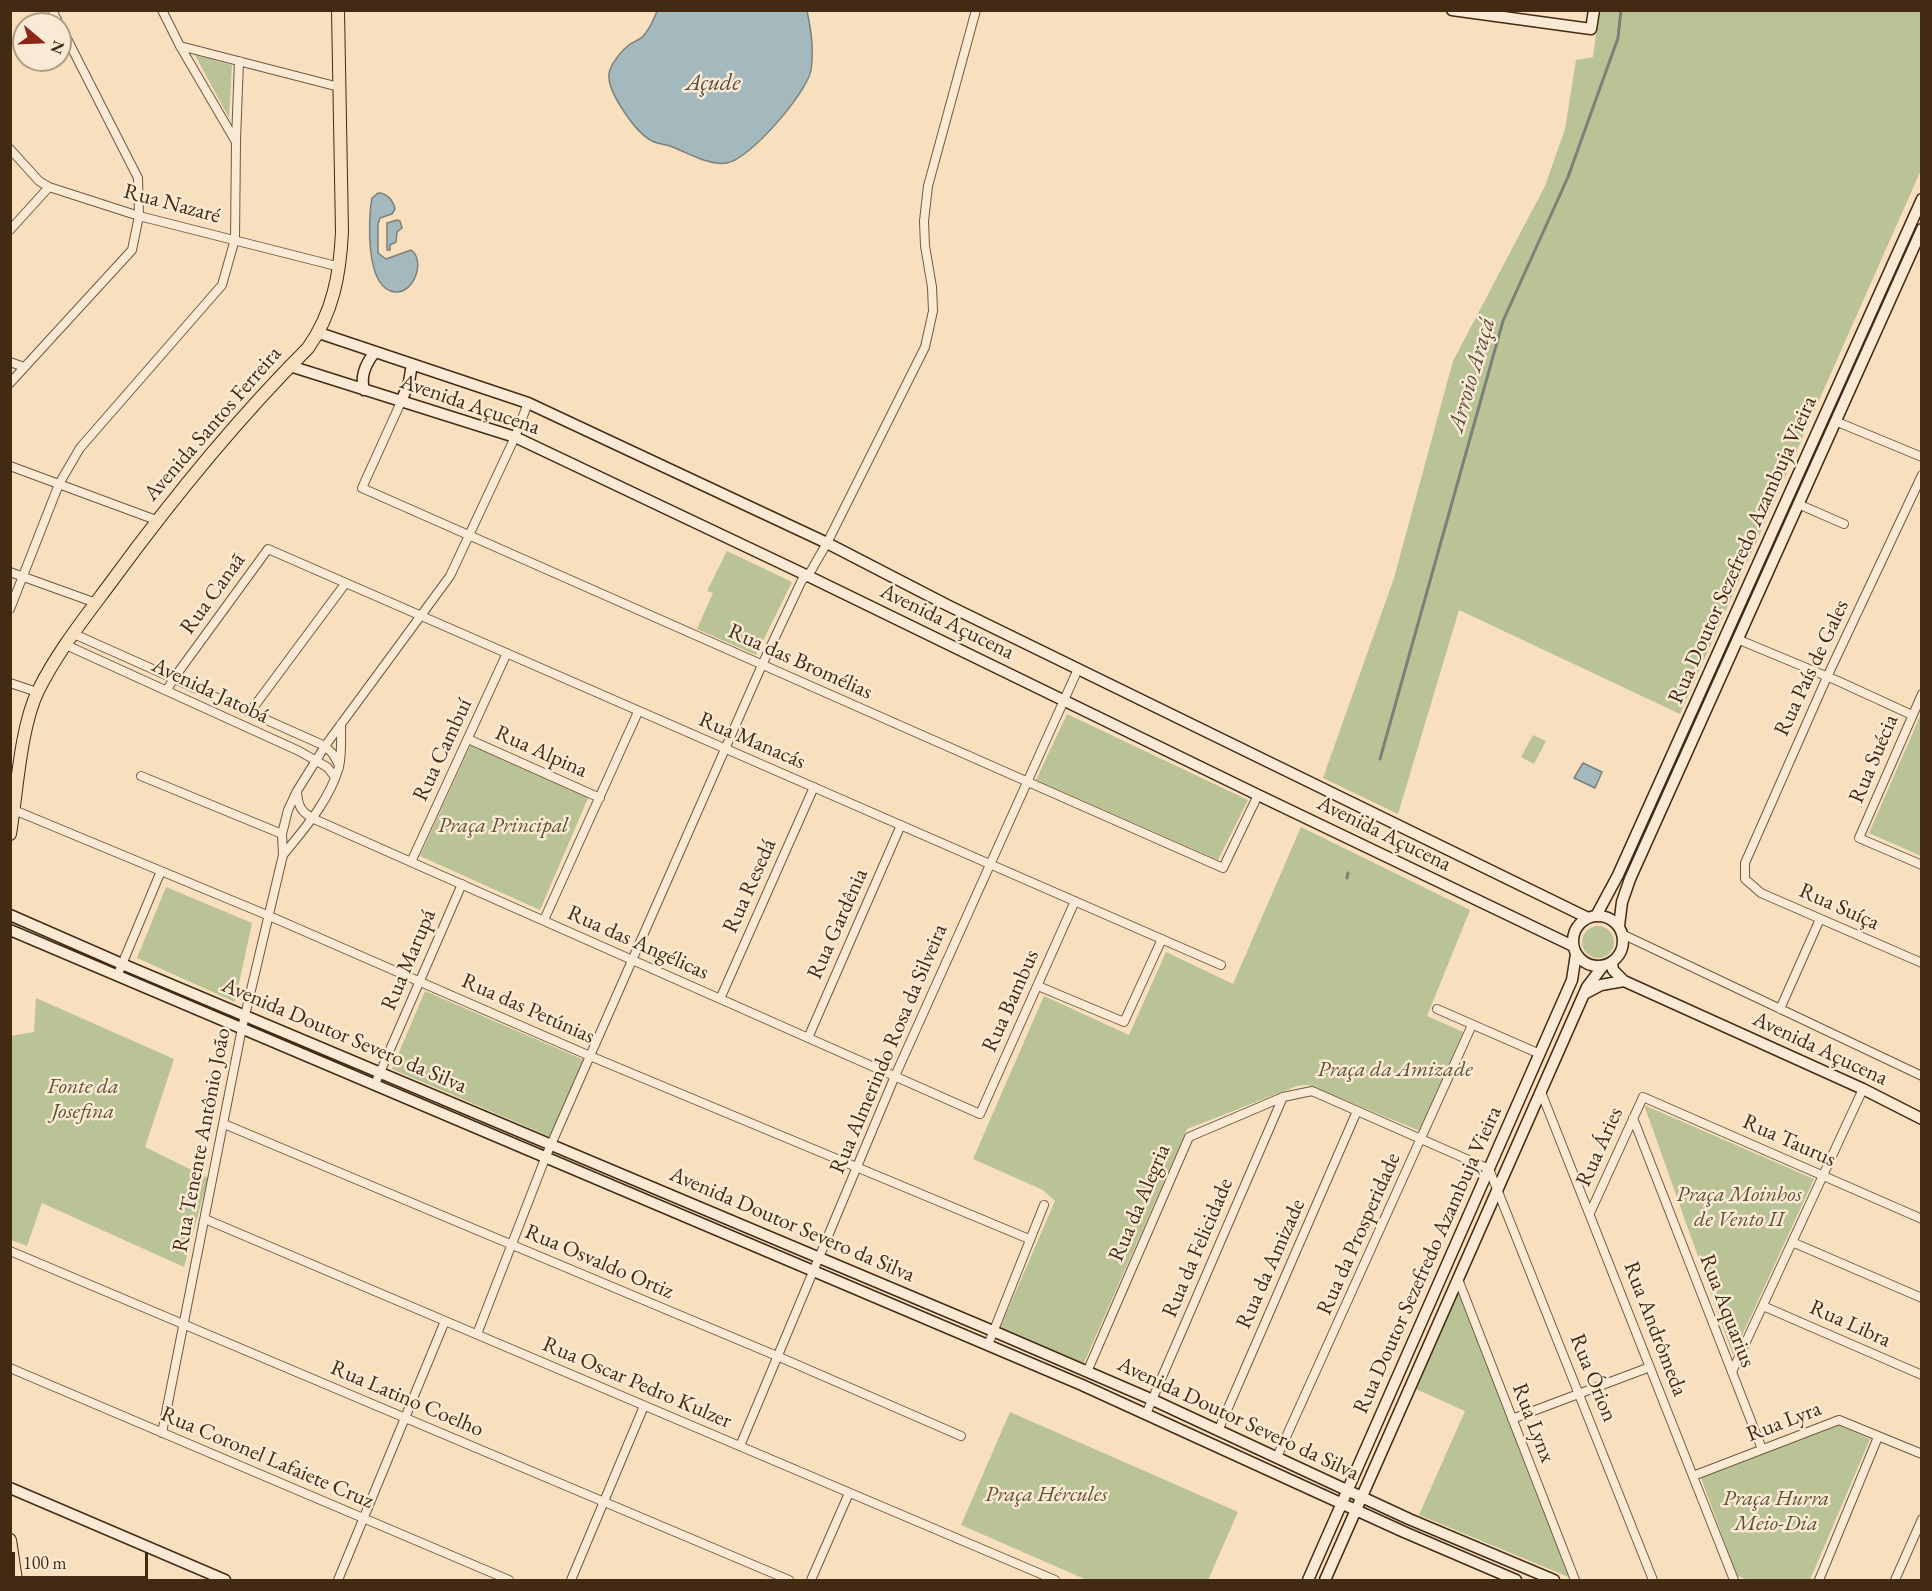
<!DOCTYPE html>
<html>
<head>
<meta charset="utf-8">
<style>
  body { margin:0 }
  #map { position:relative; width:1932px; height:1591px; overflow:hidden; background:#f8dfbe; font-family:"EB Garamond",serif }
  canvas { display:block }
  .frame { position:absolute; inset:0; border:12px solid #432b13; pointer-events:none }
  .north { position:absolute; left:12px; top:12px; width:60px; height:60px; box-sizing:border-box; background:#faead5; border:2px solid #b19e87; border-radius:50%; rotate:109deg; font-size:16px; font-weight:700; line-height:24px; text-align:center; color:#432b13 }
  .north::after { content:''; display:block; margin:auto; width:21px; height:27px; background:#8f2418; clip-path:polygon(50% 0,100% 100%,50% 72%,0 100%) }
  .scale { position:absolute; left:12px; top:1552px; width:136px; height:27px; box-sizing:border-box; border:3px solid #432b13; border-top:0; padding-left:8px; font-size:18px; line-height:21px; white-space:nowrap; color:#432b13; -webkit-text-stroke:4px #faead5; paint-order:stroke }
</style>
</head>
<body>
<div id="map">
<canvas width="1932" height="1591"></canvas>
<div class="frame"></div>
<div class="north">N</div>
<div class="scale">100 m</div>
</div>
<script>
const c = document.querySelector('canvas').getContext('2d');
c.lineJoin = 'round';
function fill(path, color) { c.fillStyle = color; c.fill(path, 'evenodd'); }
function stroke(path, color, width, dash) { c.strokeStyle = color; c.lineWidth = width; c.lineCap = dash ? 'butt' : 'round'; c.setLineDash(dash || []); c.stroke(path); }
function write(font, color, halo, rows, align = 'center') {
  c.font = font + ' "EB Garamond",serif'; c.lineWidth = 5; c.setLineDash([]); c.textBaseline = 'middle'; c.strokeStyle = halo; c.fillStyle = color; for (const [text, x, y, turn = 0] of rows) {
    c.save(); c.translate(x, y); c.rotate((+turn || 0) * Math.PI / 180); c.textAlign = isNaN(turn) ? turn : align; if (halo) c.strokeText(text, 0, 0); c.fillText(text, 0, 0); c.restore();
  }
}
const green = new Path2D(`
  M1599,11h322v159l-241,544 -221,-104 -61,204 -75,-36 71,-200 59,-217 92,-175 20,-57 11,-69 17,-3z
  M195,55l37,10 -3,53z
  M727,551l65,31 -36,73 -59,-26 16,-36 -6,-2z
  M1067,714l181,86 -30,60 -182,-80z
  M1921,714v142l-52,-23z
  M1533,735l13,6 -12,23 -13,-7z
  M471,744l118,52 -49,114 -120,-54z
  M1301,827l169,83 -43,106 36,16 -43,99 -112,-46 -11,1 -110,43 -104,236 -83,-37 55,-127 -12,-11 -70,-31 71,-163 85,39 37,-83 67,32z
  M166,887l86,36 -17,79 -98,-44z
  M1582 942a16 16 0 1 1 32 0a16 16 0 1 1-32 0Z
  M425,991l159,69 -33,77 -159,-68z
  M36,998l138,61 -29,88 63,31 -24,89 -142,-64 -15,43 -16,-6v-204l23,-4z
  M1644,1105l170,74 -81,176 -81,-228z
  M1459,1290l112,288 -152,-63 46,-104 -49,-22z
  M1010,1412l228,100 -30,68h-121l-126,-55z
  M1839,1425l31,14 -60,141h-61l-12,-4 -36,-98z`);
const water = new Path2D(`
  M657,11h150c4,18 7,40 4,59 -4,23 -61,89 -84,93 -19,3 -40,-11 -57,-17 -6,-2 -12,-2 -18,-5 -16,-8 -45,-49 -43,-67 1,-9 12,-23 20,-29 5,-4 12,-5 15,-10 6,-7 10,-16 13,-24z
  M378,193c9,0 15,7 17,16l-3,5 -12,4 -2,6v29l8,6 25,-9c15,10 3,44 -16,42 -30,-3 -27,-73 -23,-94z
  M397,220l3,1 2,7 -5,4 -1,10 -6,3v5h-3v-27z
  M1583,763l19,9 -7,16 -21,-10z`);
const stream = new Path2D(`
  M1380,759l123,-438 65,-144 50,-139 3,-28
  M1347,878l1,-5`);
const street = new Path2D(`
  M52,10l7,14
  M180,46l159,41
  M236,140l3,-79
  M10,149l29,32 10,6 90,29 201,51
  M10,230l39,-43
  M10,362l14,5
  M10,383l122,-133 7,-34 -1,-38 -78,-153
  M401,402l-39,86 861,380 35,-73
  M1835,421l87,36
  M10,466l146,54
  M1922,475l-95,202 -82,186v16l16,14 161,70
  M1798,504l46,20
  M10,572l86,31
  M10,609l49,-125 21,-36 142,-163 13,-46 1,-97 -56,-96 -18,-36
  M74,634l251,112 8,8 6,11
  M1737,639l101,42 74,34
  M66,645l233,106 28,16 8,10
  M10,683l27,9
  M167,690l7,-12 94,-129 953,416
  M1922,694l-63,144 63,27
  M250,712l95,-128
  M468,739l132,59
  M141,776l141,58
  M297,792c1,14 4,20 17,27l666,295 95,-213
  M14,810l253,105 323,141 439,183
  M283,855c22,-27 46,-54 56,-88 3,-13 2,-29 2,-43
  M411,862l96,-209
  M544,920l94,-208
  M1622,934l300,142
  M118,974l43,-103
  M1038,986l86,36 38,-83
  M720,999l94,-212
  M1437,1009l103,45
  M1780,1009l40,-90
  M808,1038l93,-213
  M375,1084l87,-200
  M1541,1092l193,488
  M1633,1118l129,331
  M224,1124l553,232 184,80
  M1590,1213l53,-116 279,122
  M205,1219l850,361
  M1792,1242l130,56
  M10,1251l779,329
  M1458,1279l117,301
  M1763,1306l159,69
  M477,1334l69,-178 216,-491 40,-85 6,-4 19,-33 98,-196 8,-36 -1,-24 -7,-41 -1,-25 4,-35 48,-176
  M988,1345l56,-140
  M10,1368l499,212
  M1087,1372l102,-235 94,-40 29,-6 177,78 164,411
  M1732,1372l131,-283
  M1146,1414l137,-317
  M1512,1419l138,-52
  M1218,1431l139,-320
  M162,1433l80,-405 41,-173 -1,-21 6,-24 9,-19 28,-45 125,-170 65,-139 13,-34
  M740,1446l155,-370 183,-407
  M1277,1457l195,-432
  M1693,1476l146,-56 83,34
  M338,1580l107,-259
  M571,1580l73,-174
  M811,1580l38,-87
  M1819,1580l59,-143
  M1895,1580l27,-61`);
const secondary = new Path2D(`
  M1452,10l139,19 3,-19
  M319,333l209,70 299,140 120,62 641,313
  M290,366l225,71 293,139 450,219 315,151
  M364,390c-4,-14 2,-27 11,-38
  M401,402l8,-20 3,-18
  M10,915l112,49 871,367 160,69 256,119 145,61
  M1573 941a25 25 0 1 1 50 0a25 25 0 1 1-50 0Z
  M1596,916l22,-41 304,-676
  M1619,926l3,-24 8,-23 292,-650
  M10,930l1072,455 322,147 112,48
  M1612,963l1,7 11,11 239,108 59,30
  M1584,994l17,-9 23,-4
  M10,1488l215,92
  M1308,1580l264,-600 4,-26
  M1325,1580l262,-593 16,-21`);
const primary = new Path2D(`
  M10,834c7,-41 10,-106 28,-143 19,-39 48,-75 74,-110 60,-82 124,-161 196,-233 25,-35 32,-74 34,-116l-4,-222
  M10,1540l6,40`);
const streetNames = [
  ["Rua Nazaré",172,204,15],
  ["Avenida Açucena",470,405,19],
  ["Avenida Santos Ferreira",213,424,-49],
  ["Rua Doutor Sezefredo Azambuja Vieira",1743,550,-66],
  ["Rua Canaã",213,594,-54],
  ["Avenida Açucena",947,622,26],
  ["Rua das Bromélias",800,662,24],
  ["Rua País de Gales",1812,668,-65],
  ["Avenida Jatobá",210,691,25],
  ["Rua Manacás",752,741,23],
  ["Rua Cambuí",443,750,-65],
  ["Rua Alpina",541,752,24],
  ["Rua Suécia",1874,759,-67],
  ["Avenida Açucena",1384,834,26],
  ["Rua Resedá",750,886,-66],
  ["Rua Suíça",1839,907,24],
  ["Rua Gardênia",838,924,-66],
  ["Rua das Angélicas",638,943,24],
  ["Rua Marupá",409,960,-67],
  ["Rua Bambus",1011,1001,-66],
  ["Rua das Petúnias",528,1009,24],
  ["Avenida Doutor Severo da Silva",344,1036,23],
  ["Rua Almerindo Rosa da Silveira",889,1049,-67],
  ["Avenida Açucena",1820,1049,25],
  ["Rua Tenente Antônio João",202,1140,-79],
  ["Rua Taurus",1789,1141,24],
  ["Rua Áries",1600,1147,-66],
  ["Rua da Alegria",1140,1203,-67],
  ["Avenida Doutor Severo da Silva",792,1225,23],
  ["Rua da Prosperidade",1359,1234,-66],
  ["Rua da Felicidade",1198,1248,-67],
  ["Rua Doutor Sezefredo Azambuja Vieira",1428,1260,-66],
  ["Rua Osvaldo Ortiz",599,1262,23],
  ["Rua da Amizade",1271,1264,-66],
  ["Rua Aquarius",1727,1311,69],
  ["Rua Libra",1850,1324,24],
  ["Rua Andrômeda",1655,1329,69],
  ["Rua Órion",1593,1378,68],
  ["Rua Oscar Pedro Kulzer",637,1383,23],
  ["Rua Latino Coelho",407,1399,23],
  ["Avenida Doutor Severo da Silva",1238,1419,25],
  ["Rua Lyra",1784,1422,-21],
  ["Rua Lynx",1533,1423,69],
  ["Rua Coronel Lafaiete Cruz",267,1458,23]
];
const parkNames = [
  ["Praça Principal",503,826],
  ["Praça da Amizade",1395,1070],
  ["Fonte da",83,1087],
  ["Josefina",83,1112],
  ["Praça Moinhos",1739,1195],
  ["de Vento II",1739,1220],
  ["Praça Hércules",1046,1495],
  ["Praça Hurra",1776,1499],
  ["Meio-Dia",1776,1524]
];
const waterNames = [
  ["Açude",713,83],
  ["Arroio Araçá",1472,375,-74]
];
fill(green, '#b9c395');
fill(water, '#a3b9bd');
stroke(water, '#7d8079', 1.5);
stroke(stream, '#7d8079', 3);
stroke(street, '#70583e', 10);
stroke(secondary, '#432b13', 13);
stroke(primary, '#432b13', 14);
stroke(street, '#faead5', 8);
stroke(secondary, '#faead5', 10);
stroke(primary, '#f8dfbe', 12);
write('22px', '#432b13', '#faead5', streetNames);
write('italic 22px', '#605134', '#faead5', parkNames);
write('italic 24px', '#5b4e3e', '#faead5', waterNames);
</script>
</body>
</html>
